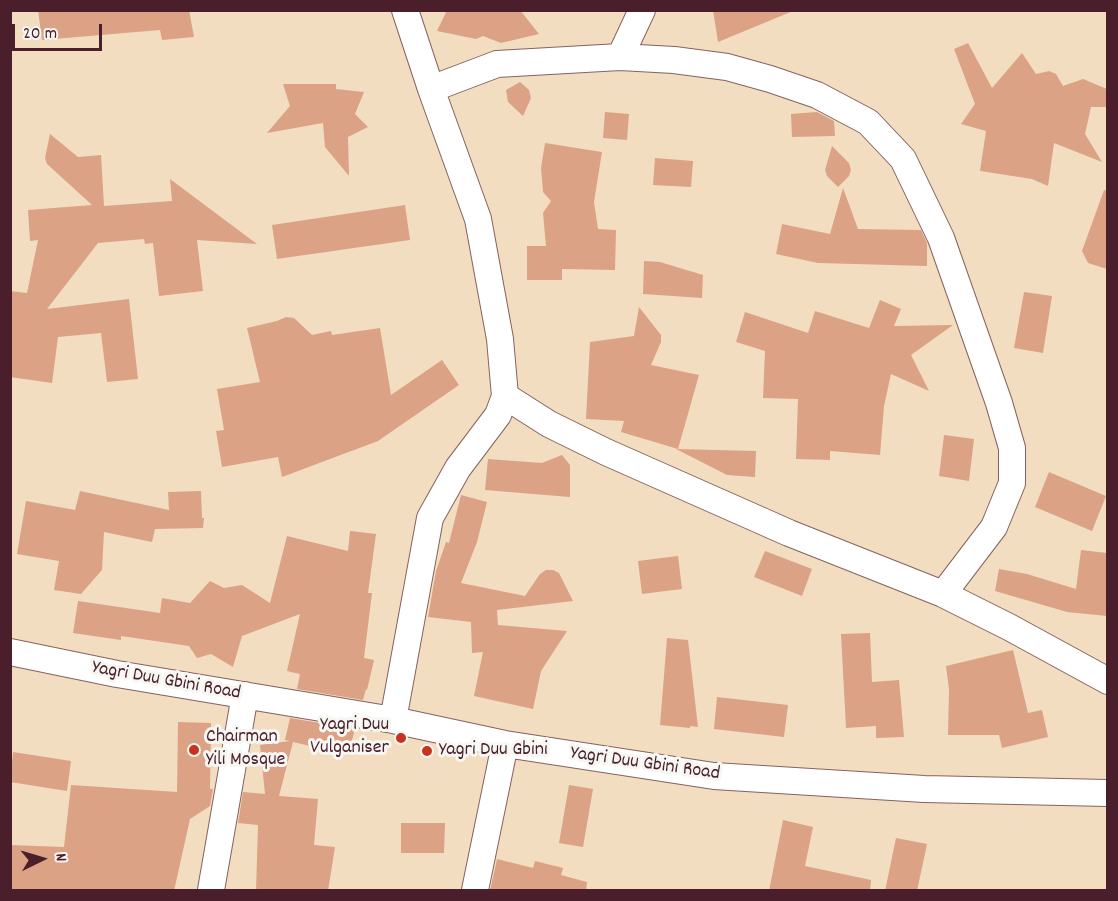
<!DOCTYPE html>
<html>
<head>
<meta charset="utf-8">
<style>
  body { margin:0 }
  #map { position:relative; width:1118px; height:901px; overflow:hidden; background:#f3ddc0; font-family:Dekko,sans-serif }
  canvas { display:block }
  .frame { position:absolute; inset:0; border:12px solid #4a1f2b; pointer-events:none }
  .north { position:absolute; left:12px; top:829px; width:60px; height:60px; -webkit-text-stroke:4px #f6f6f2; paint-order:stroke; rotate:85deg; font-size:16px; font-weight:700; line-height:24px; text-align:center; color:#4a1f2b }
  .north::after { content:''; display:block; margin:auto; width:21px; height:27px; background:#4a1f2b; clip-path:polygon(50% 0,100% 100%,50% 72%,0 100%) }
  .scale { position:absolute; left:12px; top:24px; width:90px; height:27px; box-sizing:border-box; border:3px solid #4a1f2b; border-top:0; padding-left:8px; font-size:18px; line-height:21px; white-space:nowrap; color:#4a1f2b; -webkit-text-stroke:4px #f6f6f2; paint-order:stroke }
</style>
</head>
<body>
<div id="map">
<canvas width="1118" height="901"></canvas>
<div class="frame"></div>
<div class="north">N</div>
<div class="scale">20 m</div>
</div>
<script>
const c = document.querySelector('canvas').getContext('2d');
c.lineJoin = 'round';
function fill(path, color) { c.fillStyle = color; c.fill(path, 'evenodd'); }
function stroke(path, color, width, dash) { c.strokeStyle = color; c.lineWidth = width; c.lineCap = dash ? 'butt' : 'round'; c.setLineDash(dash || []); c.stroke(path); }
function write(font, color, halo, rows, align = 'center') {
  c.font = font + ' Dekko,sans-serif'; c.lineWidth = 6; c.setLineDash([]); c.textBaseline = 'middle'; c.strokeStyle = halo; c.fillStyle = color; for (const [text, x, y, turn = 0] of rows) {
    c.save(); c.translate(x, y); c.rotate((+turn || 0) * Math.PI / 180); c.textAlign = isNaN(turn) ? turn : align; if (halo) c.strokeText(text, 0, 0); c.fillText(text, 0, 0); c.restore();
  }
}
const building = new Path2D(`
  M38,10h151l5,27 -32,3 -2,-10 -118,10z
  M447,10h73l19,24 -38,9 -18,-7 -7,3 -39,-8z
  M713,10h80v1l-75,31z
  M968,43l24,45 30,-35 14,21 13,-3 7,3 7,12 20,-7 24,10v18h-16l-6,27 17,28 -48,-19 -6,43 -16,-7 -52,-8 6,-40 -25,-7 14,-20 -21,-55z
  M520,82l9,8 2,8 -8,18 -15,-14 -2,-12z
  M283,84h53v5l28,3 -9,22 13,13 -20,10 1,39 -24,-29 -2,-24 -56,10 23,-27z
  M605,112l24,2 -2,26 -24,-2z
  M817,112l17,9 1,15 -43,1 -1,-23z
  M50,134l28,23 23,-2 3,51 68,-5 -2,-22 87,65 -60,-4 6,51 -44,5 -6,-53 -8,1 -1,-5 -46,4 -51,66 82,-10 9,80 -31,3 -6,-49 -43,4 -6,46 -42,-6v-86l17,2 11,-53 -8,1 -2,-31 64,-5 -45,-41 -2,-6z
  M545,143l57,9 -8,50 4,27 18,1 -1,40 -53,-1v11h-35v-34h19l-3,-33 8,-12 -8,-9 -2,-24z
  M832,146l17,17 2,7 -2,6 -11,11 -11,-11 -2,-6z
  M655,158l38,3 -2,26 -38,-2z
  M843,188l15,41 63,1 6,13v23l-109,-3 -42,-9 6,-30 48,10z
  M1104,190l3,1v78l-19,-6 -6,-12z
  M405,205l5,35 -133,19 -5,-34z
  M644,261l16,1 43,13 -1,23 -59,-4z
  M1024,292l28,4 -9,57 -29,-5z
  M880,300l21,9 -7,17 59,-1 -42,30 18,36 -38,-17 -7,32 -4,49 -50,-4v9l-34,-1 2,-60 -35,-1 2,-47 -29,-9 9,-30 63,21 7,-22 54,17z
  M639,307l22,28v7l-10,23 48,10 -21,74 -57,-17 3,-11 -38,-2 4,-77 44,-6z
  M286,317l8,1 18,17 19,-4 1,4 48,-7 11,67 51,-35 17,25 -81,56 -96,36 -4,-20 -56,10 -6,-36 8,-1 -7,-41 43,-7 -13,-54 30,-7z
  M944,435l30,4 -5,42 -30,-5z
  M676,449l80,2 -1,26 -28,-2z
  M562,455l8,10v32l-85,-7 3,-31 54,4z
  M1049,472l57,24 -14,35 -57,-24z
  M80,491l89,19 -1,-18 33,-1 1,27h2l-1,10 -48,1 -3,13 -48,-10 -2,38 -21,24 -27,-4 5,-29 -42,-7 9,-53 49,9z
  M461,495l26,7 -10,40 -16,41 64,13 15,-22 6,-4h7l6,3 14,28 -76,9 1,15 69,6 -26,40 -8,38 -59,-13 9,-44 -11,1 -1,-31 -43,-5 8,-46 10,-29 3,1z
  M350,531l26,3 -8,59h4l-8,65 10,2 -7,30 -1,-1 -3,11 -66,-11 3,-15 -13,-3 13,-57 -58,22 -9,31 -22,-13 -14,4 -8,-12 -68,-10v4l-48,-7 5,-32 82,12 2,-15 28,5 20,-22 14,7 18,-3 28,18 17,-67 61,15z
  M1081,550l26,3v63l-40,-4 -72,-21 4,-22 28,5 49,15z
  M765,551l47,18 -10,27 -48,-19z
  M678,556l4,33 -40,5 -4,-33z
  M870,633l2,49 27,-2 5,57 -28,1v-12l-30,2 -5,-94z
  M667,638l21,2 10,87 -8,-1v2l-30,-3z
  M1013,650l15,63 14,-3 6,27 -46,11 -3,-13h-51l1,-46 -3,-23z
  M717,697l71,8 -4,32 -70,-8z
  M290,718l65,11 -7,26 -55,-13 -14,54 39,3 -4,46 21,2 -7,44h-72l2,-66 -20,-2 5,-31 22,2 -5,-49 30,-4 -5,-1z
  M178,722l33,1 -1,66h3l-3,17 -20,13 -16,72h-164v-46l54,2 7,-62 106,7z
  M13,752l58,9 -4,30 -57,-9z
  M569,785l24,4 -10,58 -24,-4z
  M783,820l30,7 -8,39 66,14 -1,11h-101z
  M401,823h44l-1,30h-43z
  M896,838l31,6 -10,47h-32z
  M497,859l36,9 2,-7 28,7 -2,7 26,7 -1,9h-96z`);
const minor = new Path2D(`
  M620,57l22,-47
  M431,89l66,-25 123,-7 54,3 53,7 43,12 47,16 51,27 35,37 38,79 58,165 13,45v35l-18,44 -51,67
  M505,396l44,28 57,28 183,81 154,61 66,33 99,54
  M10,652l107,22 276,46 112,24 209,32 210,13 184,4
  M393,720l37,-202 28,-50 40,-53 7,-19 -5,-57 -22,-120 -47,-130 -26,-79
  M211,890l34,-195
  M475,890l30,-146`);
const markers = [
  [401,738,6,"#c8321e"],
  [194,750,6,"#c8321e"],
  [427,751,6,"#c8321e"]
];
const streetNames = [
  ["Yagri Duu Gbini Road",166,682,10],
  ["Yagri Duu Gbini Road",645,765,8]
];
const poiNames = [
  ["Yagri Duu",389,726,"right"],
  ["Vulganiser",389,749,"right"],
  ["Chairman",206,738],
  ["Yili Mosque",206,761],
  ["Yagri Duu Gbini",439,751]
];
fill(building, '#dba285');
stroke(minor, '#85625f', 28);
stroke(minor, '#fff', 26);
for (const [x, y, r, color] of markers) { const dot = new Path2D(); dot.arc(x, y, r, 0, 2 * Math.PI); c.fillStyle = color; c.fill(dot); stroke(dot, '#f6f6f2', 2); }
write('20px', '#4a1f2b', '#f6f6f2', streetNames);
write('20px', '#4a1f2b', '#f6f6f2', poiNames, 'left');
</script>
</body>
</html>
